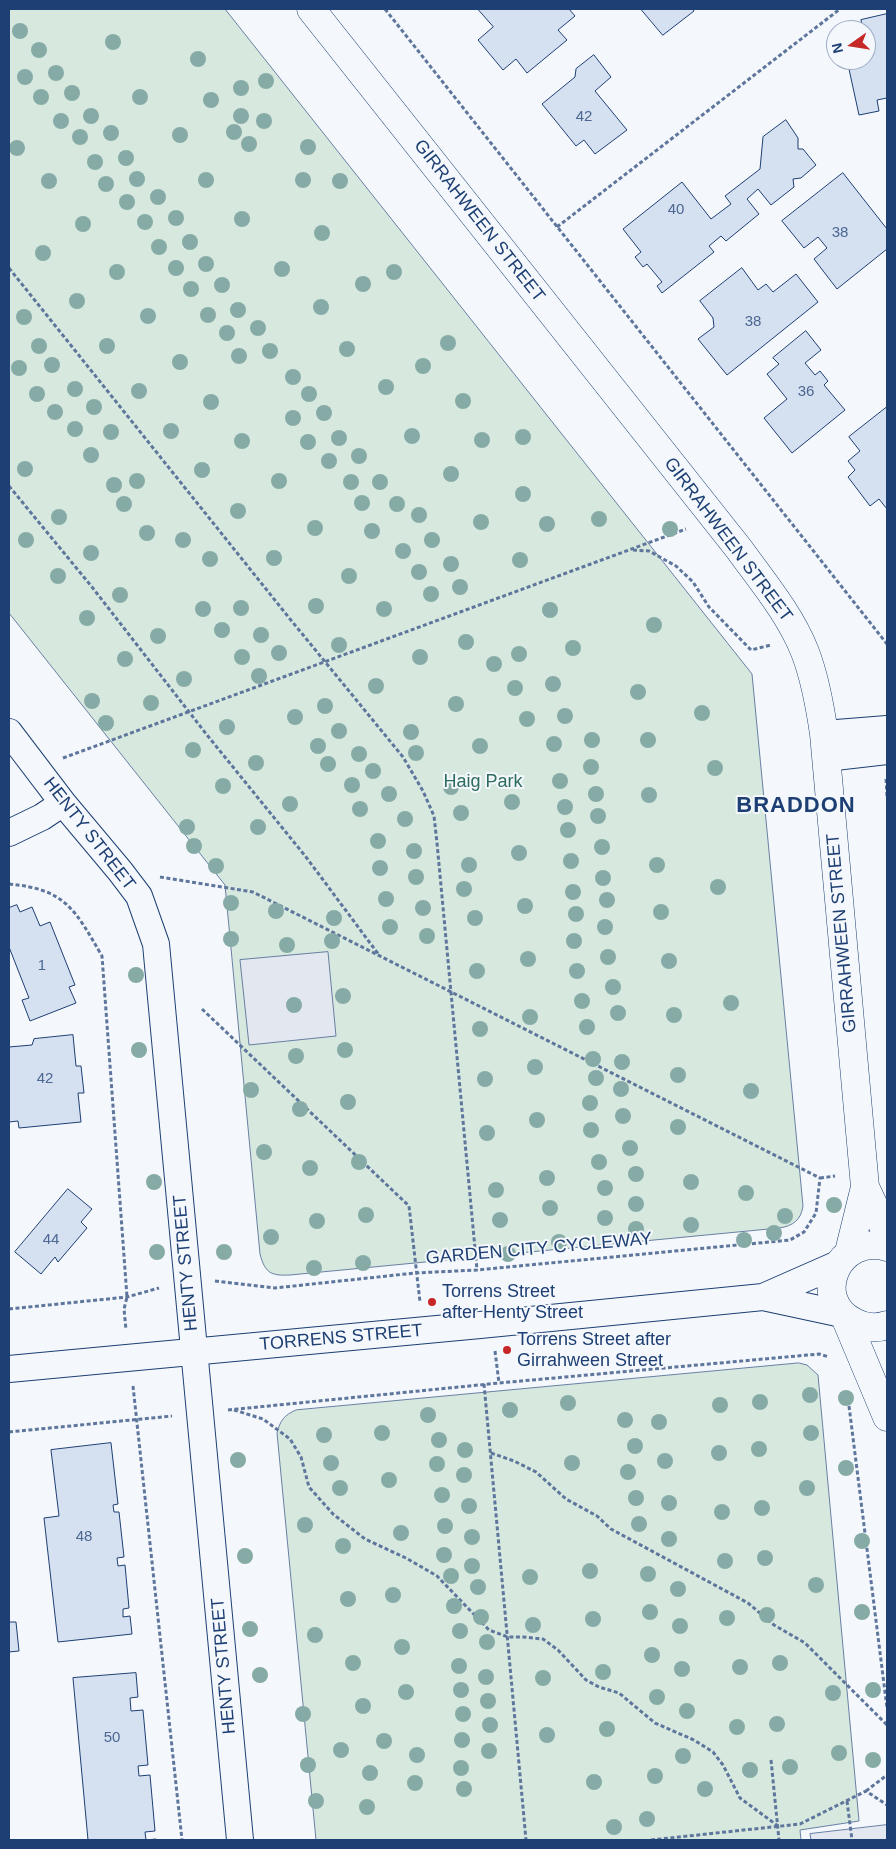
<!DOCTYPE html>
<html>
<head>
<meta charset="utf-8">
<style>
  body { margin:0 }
  #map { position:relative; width:896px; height:1849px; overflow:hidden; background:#f4f7fb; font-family:Helvetica,sans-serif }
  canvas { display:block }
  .frame { position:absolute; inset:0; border:10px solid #1d3f73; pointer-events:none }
  .north { position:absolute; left:826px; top:20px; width:50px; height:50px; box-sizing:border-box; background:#f4f7fb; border:1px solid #9eadc5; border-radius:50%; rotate:257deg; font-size:14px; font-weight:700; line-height:20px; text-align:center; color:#1d3f73 }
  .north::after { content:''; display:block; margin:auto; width:18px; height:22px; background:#c62828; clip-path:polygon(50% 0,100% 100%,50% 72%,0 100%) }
</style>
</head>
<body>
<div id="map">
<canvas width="896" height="1849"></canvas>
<div class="frame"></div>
<div class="north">N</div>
</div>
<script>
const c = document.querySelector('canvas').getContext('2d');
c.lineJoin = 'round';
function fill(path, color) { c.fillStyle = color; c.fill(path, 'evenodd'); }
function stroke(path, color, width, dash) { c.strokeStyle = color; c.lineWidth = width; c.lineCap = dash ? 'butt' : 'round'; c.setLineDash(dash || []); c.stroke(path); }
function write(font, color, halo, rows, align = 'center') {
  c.font = font + ' Helvetica,sans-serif'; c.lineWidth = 4; c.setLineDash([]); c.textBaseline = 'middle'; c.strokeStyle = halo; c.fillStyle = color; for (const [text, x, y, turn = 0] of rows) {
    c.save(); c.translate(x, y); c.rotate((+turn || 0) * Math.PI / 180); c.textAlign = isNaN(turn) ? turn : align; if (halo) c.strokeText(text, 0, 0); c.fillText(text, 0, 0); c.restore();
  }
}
const green = new Path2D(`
  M9,9h216l527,665 51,532c-2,14 -10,20 -24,22l-489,47c-19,1 -25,-2 -30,-21l-35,-369 -216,-272z
  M799,1363l8,2 11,10 41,446 -59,9 1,10h-485l-39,-407c3,-12 7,-18 19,-23z`);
const parking = new Path2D(`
  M328,952l8,84 -87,9 -9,-85z
  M887,1825v15h-76l-1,-6z`);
const building = new Path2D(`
  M478,9h91l6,7 -17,14 9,10 -40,33 -11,-14 -13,11 -25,-30 15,-13z
  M641,9h52l1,2 -31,24z
  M887,14v84l-10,2 2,11 -20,4 -12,-55h19v-30h-6l3,-1 -2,-9z
  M594,55l17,22 -16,14 32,39 -32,24 -11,-14 -8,6 -34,-42 33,-27 1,-8z
  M786,120l12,18v11h5l13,16 -15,13 -8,1 1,8 -23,18 -13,-16 -11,10 12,15 -33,27 -5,-5 -12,10 5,6 -52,41 -5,-7 5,-4 -15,-18 -4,3 -8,-10 6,-5 -18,-23 59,-47 29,37 20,-15 -6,-8 35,-27 3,-32z
  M843,173l44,56v20l-50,40 -23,-30 13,-11 -9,-11 -14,11 -22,-27z
  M742,268l16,22 8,-6 7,8 23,-18 22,28 -91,73 -29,-36 16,-12 -1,-9 -13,-17z
  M806,331l15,19 -16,13 10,12 5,-4 8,10 -4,4 21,25 -53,43 -28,-35 23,-19 -20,-25 12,-10 -6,-6z
  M887,407v102l-8,-10 -9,7 -22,-29 7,-7 -7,-9 12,-10 -11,-14z
  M17,905l3,7 12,-5 8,19 10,-4 25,63 -6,2 7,16 -46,18 -8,-21 7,-2 -20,-51v-39z
  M73,1035l3,31h5l3,27h-6l3,29 -62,6 -1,-7 -9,1v-75l23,-2 2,-6z
  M68,1189l24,20 -11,13 6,6 -29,34 -3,-5 -14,17 -26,-22z
  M111,1443l7,61 -5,1 1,7h5l5,45 -7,1 1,8 7,-1 4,43 -6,1v8l7,-1 2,18 -74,8 -14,-124 15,-2 -8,-66z
  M9,1622h7l3,29 -10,1z
  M136,1673l2,24 -8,1 1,13 12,-1 5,55 -10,1 1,10 11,-1 5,56 -10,1 1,8 10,-1v1h-68l-15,-162z`);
const path = new Path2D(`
  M385,9l502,635
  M557,227l283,-218
  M9,268l281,351 113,138 20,34 11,25 3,27 40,427
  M9,486l83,101 115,148 99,122 73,98
  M633,550l16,1 27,15 17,16 16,25 42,43 20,-5
  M63,758l623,-229
  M886,779l1,17
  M160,877l93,15 567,286
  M9,884c57,5 66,26 93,72l25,341 -3,12 2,21
  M202,1009l207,197 11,96
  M820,1178l15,-2
  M215,1281l60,7 140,-15 62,-3 313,-30 14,-8 12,-19 4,-35
  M9,1309l118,-12 32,-9
  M495,1351l4,32
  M484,1384l42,456
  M133,1386l49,454
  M849,1406l38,302
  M228,1410l271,-27 320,-29 10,3
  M234,1410l29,9 27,20 11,18 8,30 24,27 32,25 41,19 31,18 52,54 19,7h15l20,2 15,11 28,30 13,7 20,6 36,30 39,17 19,12 10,13 17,33 38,28
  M9,1432l163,-16
  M491,1453l23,8 22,11 30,27 31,17 14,13 137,74 26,22 31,18 82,82
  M771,1760l8,80
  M866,1791l21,-16
  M847,1801l5,39
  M651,1840l149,-16 66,-33 21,14`);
const street = new Path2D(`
  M9,732l54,71 57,68 19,25 17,48 84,896
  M824,734l63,-5
  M826,758l61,-7
  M9,833l33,-16 21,-14
  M763,1297l79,17
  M9,1369l471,-44 283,-28 75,-33`);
const secondary = new Path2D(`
  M311,9l428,540c23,32 51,65 66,103 10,26 15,54 19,82l41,453 -16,65
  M865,1187l22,47
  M887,1247c-49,-14 -78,52 -33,75 11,6 22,7 33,3
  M845,1317l42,100`);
const trees = [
  [20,31],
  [113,42],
  [39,50],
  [198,59],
  [56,73],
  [25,77],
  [266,81],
  [241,88],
  [72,93],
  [41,97],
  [140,97],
  [211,100],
  [91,116],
  [241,116],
  [61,121],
  [264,121],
  [234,132],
  [111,133],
  [180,135],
  [80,137],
  [249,144],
  [308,147],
  [17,148],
  [126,158],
  [95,162],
  [137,179],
  [206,180],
  [303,180],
  [49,181],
  [340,181],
  [106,184],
  [158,197],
  [127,202],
  [176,218],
  [242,219],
  [145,222],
  [83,224],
  [322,233],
  [190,242],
  [159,247],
  [43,253],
  [206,264],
  [176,268],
  [282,269],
  [117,272],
  [394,272],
  [363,284],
  [222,285],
  [191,289],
  [77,301],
  [321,307],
  [238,310],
  [208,315],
  [148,316],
  [24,317],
  [258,328],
  [227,333],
  [448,343],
  [39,346],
  [107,346],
  [347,349],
  [270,351],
  [239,356],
  [180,362],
  [52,365],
  [423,366],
  [19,368],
  [293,377],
  [386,387],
  [75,389],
  [139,391],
  [37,394],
  [309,394],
  [463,401],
  [211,402],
  [94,407],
  [55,412],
  [324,413],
  [293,418],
  [75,429],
  [171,431],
  [111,432],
  [412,436],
  [523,437],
  [339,438],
  [482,440],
  [242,441],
  [308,442],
  [91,455],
  [359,456],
  [329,461],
  [25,469],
  [202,470],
  [451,474],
  [137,481],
  [279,481],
  [351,482],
  [380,482],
  [114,485],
  [523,494],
  [362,503],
  [124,504],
  [397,504],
  [238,511],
  [419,515],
  [59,517],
  [599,519],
  [481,522],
  [547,524],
  [315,528],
  [670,529],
  [372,531],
  [147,533],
  [26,540],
  [183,540],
  [432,540],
  [403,551],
  [91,553],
  [274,558],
  [210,559],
  [520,560],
  [451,564],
  [419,572],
  [58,576],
  [349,576],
  [460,587],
  [431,594],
  [120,595],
  [316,606],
  [241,608],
  [203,609],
  [384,609],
  [550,610],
  [87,618],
  [654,625],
  [222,630],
  [261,635],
  [158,636],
  [466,642],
  [339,645],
  [573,648],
  [279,653],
  [519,654],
  [242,657],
  [420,657],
  [125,659],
  [494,664],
  [259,676],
  [184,679],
  [553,684],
  [376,686],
  [515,688],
  [638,692],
  [92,701],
  [151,703],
  [456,704],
  [325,706],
  [702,713],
  [565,716],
  [295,717],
  [527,719],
  [106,723],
  [227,727],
  [339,731],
  [411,732],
  [592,740],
  [648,740],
  [554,744],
  [318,746],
  [480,746],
  [193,750],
  [416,753],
  [359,754],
  [256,763],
  [328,764],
  [591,767],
  [715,768],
  [373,771],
  [560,781],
  [352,785],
  [223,786],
  [451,787],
  [389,794],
  [596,794],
  [649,795],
  [512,802],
  [290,804],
  [565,807],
  [360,809],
  [461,813],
  [598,816],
  [405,819],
  [187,827],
  [258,827],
  [568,830],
  [378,841],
  [194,846],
  [602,847],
  [414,851],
  [519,853],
  [571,861],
  [469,865],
  [657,865],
  [216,866],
  [380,868],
  [416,877],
  [603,878],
  [718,887],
  [464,889],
  [573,892],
  [386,899],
  [607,900],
  [231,903],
  [525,906],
  [423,908],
  [276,911],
  [661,912],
  [576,914],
  [334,918],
  [475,918],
  [390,927],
  [605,927],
  [427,936],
  [231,939],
  [332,941],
  [574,941],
  [287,945],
  [608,957],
  [528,959],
  [669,961],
  [477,971],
  [577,971],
  [136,975],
  [613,987],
  [343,996],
  [582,1001],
  [731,1003],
  [294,1005],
  [618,1013],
  [674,1015],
  [530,1017],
  [587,1027],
  [480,1029],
  [139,1050],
  [345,1050],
  [296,1056],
  [593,1059],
  [622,1062],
  [535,1067],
  [678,1075],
  [596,1078],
  [485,1079],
  [621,1089],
  [251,1090],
  [751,1091],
  [348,1102],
  [590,1103],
  [300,1109],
  [623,1116],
  [537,1120],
  [678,1127],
  [591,1130],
  [487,1133],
  [630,1148],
  [264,1152],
  [359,1162],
  [599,1162],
  [310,1168],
  [636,1174],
  [547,1178],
  [154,1182],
  [691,1182],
  [605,1188],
  [496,1190],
  [746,1193],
  [636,1204],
  [834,1205],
  [550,1208],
  [366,1215],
  [785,1216],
  [605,1218],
  [500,1220],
  [317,1221],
  [691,1225],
  [636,1229],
  [774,1233],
  [271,1237],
  [744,1240],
  [559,1242],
  [157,1252],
  [224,1252],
  [508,1254],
  [363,1263],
  [314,1268],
  [810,1395],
  [846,1398],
  [760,1402],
  [568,1403],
  [720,1405],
  [510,1410],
  [428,1415],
  [625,1420],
  [659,1422],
  [382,1433],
  [811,1433],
  [324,1435],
  [439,1440],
  [635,1446],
  [759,1449],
  [465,1450],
  [719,1453],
  [238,1460],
  [665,1461],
  [331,1463],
  [572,1463],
  [437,1464],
  [846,1468],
  [628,1472],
  [464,1475],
  [389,1480],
  [340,1488],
  [807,1488],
  [442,1495],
  [636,1498],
  [669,1503],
  [469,1506],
  [762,1508],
  [722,1512],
  [639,1524],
  [305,1525],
  [445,1526],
  [401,1533],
  [472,1537],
  [669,1539],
  [862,1541],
  [343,1546],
  [444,1555],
  [245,1556],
  [765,1558],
  [725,1561],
  [472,1566],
  [590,1571],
  [648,1574],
  [451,1576],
  [530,1577],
  [816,1585],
  [478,1587],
  [678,1589],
  [393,1595],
  [348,1599],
  [454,1606],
  [650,1612],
  [862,1612],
  [767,1615],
  [481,1617],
  [727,1618],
  [593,1619],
  [533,1625],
  [680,1626],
  [250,1629],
  [460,1631],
  [315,1635],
  [487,1642],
  [402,1647],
  [652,1655],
  [353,1663],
  [780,1663],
  [459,1666],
  [740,1667],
  [682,1669],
  [603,1672],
  [260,1675],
  [486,1677],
  [543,1678],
  [461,1690],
  [873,1690],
  [406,1692],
  [833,1693],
  [657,1697],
  [488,1701],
  [363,1706],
  [687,1711],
  [303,1714],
  [463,1714],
  [777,1724],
  [490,1725],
  [737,1727],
  [607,1729],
  [547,1735],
  [462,1740],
  [384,1741],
  [341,1750],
  [489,1751],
  [839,1753],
  [417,1755],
  [683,1756],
  [873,1760],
  [308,1765],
  [790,1767],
  [461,1768],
  [750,1770],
  [370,1773],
  [655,1776],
  [594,1782],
  [415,1783],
  [464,1789],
  [705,1789],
  [316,1801],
  [367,1807],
  [647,1819],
  [614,1827]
];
const markers = [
  [432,1302,5,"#c62828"],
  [507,1350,5,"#c62828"]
];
const numberNames = [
  ["42",584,117],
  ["40",676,210],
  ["38",840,233],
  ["38",753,322],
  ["36",806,392],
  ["1",42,966],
  ["42",45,1079],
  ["44",51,1240],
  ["48",84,1537],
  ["50",112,1738]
];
const streetNames = [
  ["GIRRAHWEEN STREET",479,221,52],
  ["GIRRAHWEEN STREET",728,540,53],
  ["HENTY STREET",89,834,52],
  ["GIRRAHWEEN STREET",842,933,-95],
  ["GARDEN CITY CYCLEWAY",539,1249,-5],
  ["HENTY STREET",186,1263,-95],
  ["TORRENS STREET",341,1338,-5],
  ["HENTY STREET",224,1666,-95]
];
const parkNames = [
  ["Haig Park",483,782]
];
const poiNames = [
  ["Torrens Street",442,1292],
  ["after Henty Street",442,1313],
  ["Torrens Street after",517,1340],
  ["Girrahween Street",517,1361]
];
const districtNames = [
  ["BRADDON",796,806]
];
fill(green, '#d7e8df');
stroke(green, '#687fa3', 1);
fill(parking, '#e3e8f0');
stroke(parking, '#687fa3', 1);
fill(building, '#d5e0f0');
stroke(building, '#1d3f73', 1);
stroke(street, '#1d3f73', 28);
stroke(secondary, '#1d3f73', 29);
stroke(path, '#5e769c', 3, [4, 2.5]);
stroke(street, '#f4f7fb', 26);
stroke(secondary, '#f4f7fb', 28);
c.fillStyle = '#86aba6';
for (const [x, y] of trees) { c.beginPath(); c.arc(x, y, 8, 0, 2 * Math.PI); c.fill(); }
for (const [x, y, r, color] of markers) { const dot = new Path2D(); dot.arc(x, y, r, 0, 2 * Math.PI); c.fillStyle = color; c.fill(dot); stroke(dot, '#f4f7fb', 2); }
write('15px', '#4b6792', null, numberNames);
write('18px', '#1d3f73', '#f4f7fb', streetNames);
write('18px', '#2c6c60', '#f4f7fb', parkNames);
write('18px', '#1d3f73', '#f4f7fb', poiNames, 'left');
c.letterSpacing = '1px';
write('bold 22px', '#1d3f73', '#f4f7fb', districtNames);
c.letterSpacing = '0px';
</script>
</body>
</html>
